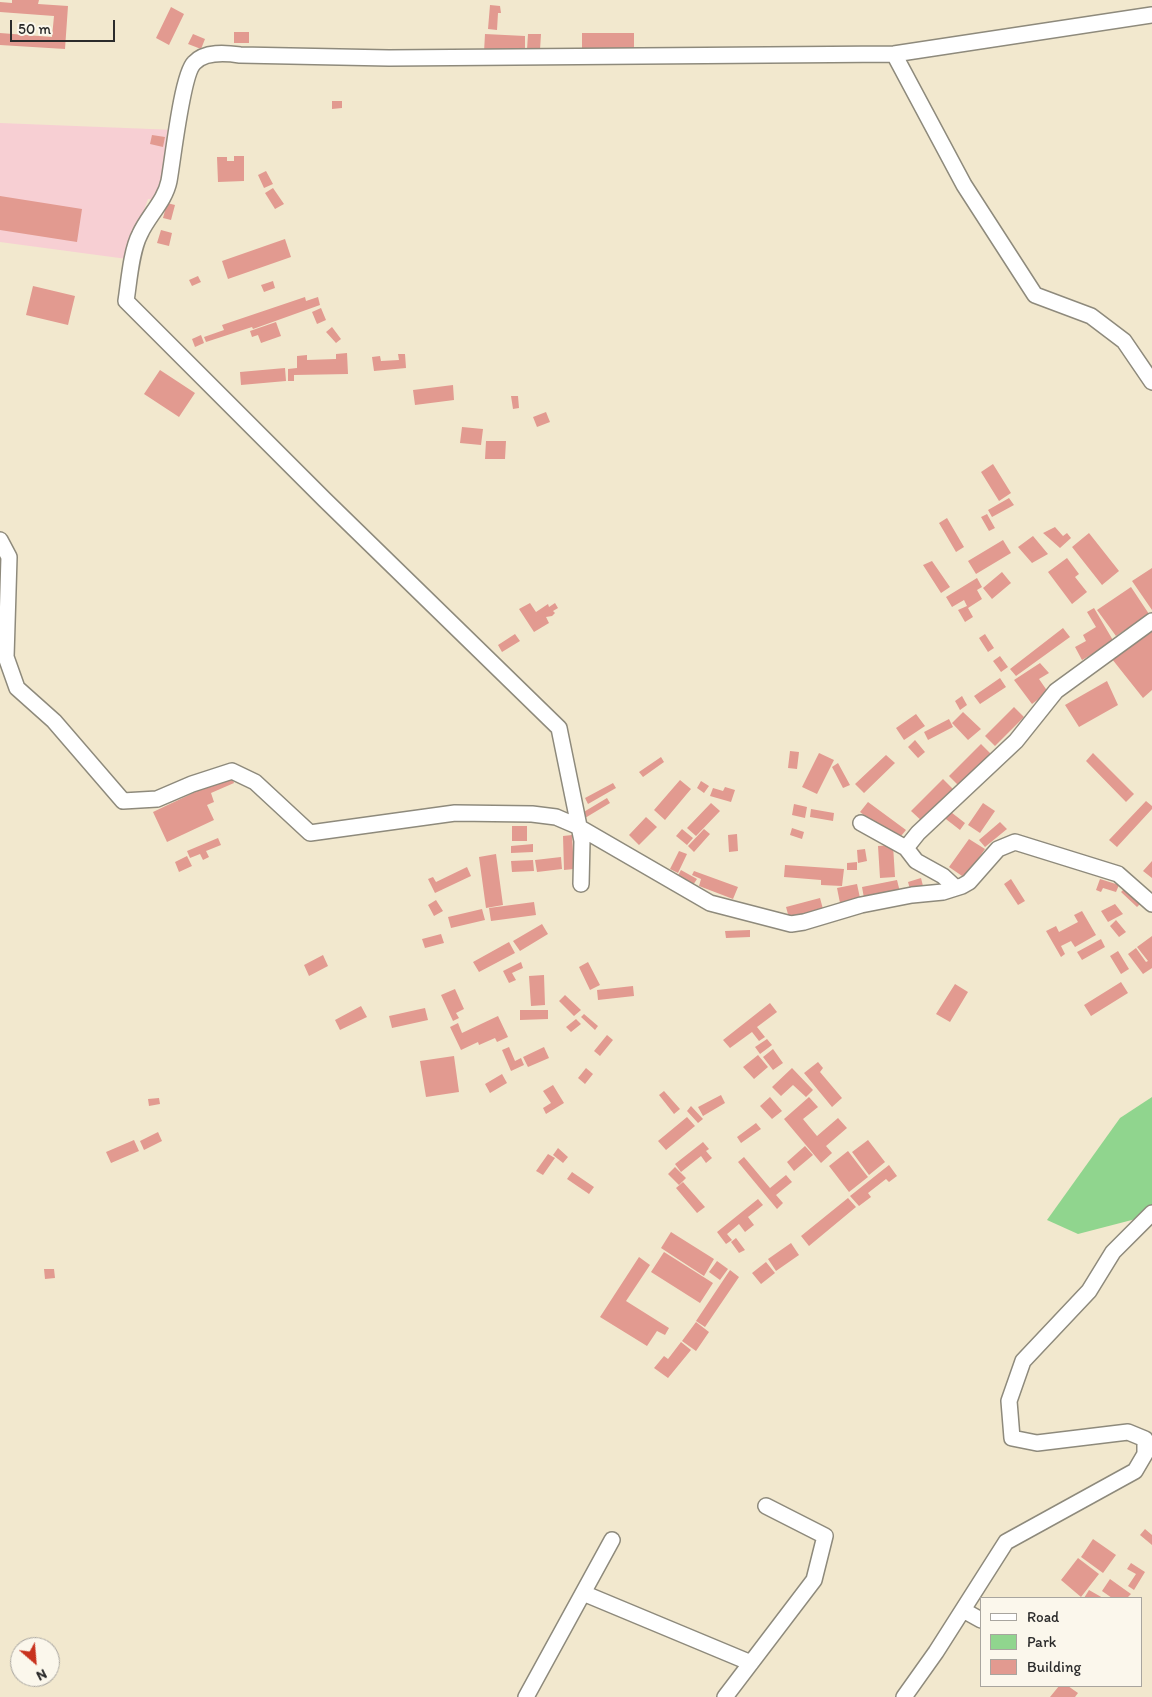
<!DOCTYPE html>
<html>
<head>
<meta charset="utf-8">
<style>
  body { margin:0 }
  #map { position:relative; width:1152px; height:1697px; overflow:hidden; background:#f2e8ce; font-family:Itim,sans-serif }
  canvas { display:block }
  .legend { position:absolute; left:980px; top:1597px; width:162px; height:90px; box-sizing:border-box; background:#fbf7ec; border:1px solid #a8a59f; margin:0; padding:6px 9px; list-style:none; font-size:15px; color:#2b2b2b }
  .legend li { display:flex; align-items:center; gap:10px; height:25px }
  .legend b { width:25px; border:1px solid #a8a59f }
  .north { position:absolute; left:10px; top:1637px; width:50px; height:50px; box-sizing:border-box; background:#fbf7ec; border:1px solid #a8a59f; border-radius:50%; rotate:153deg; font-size:14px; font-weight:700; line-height:20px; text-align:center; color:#2b2b2b }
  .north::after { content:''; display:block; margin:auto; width:18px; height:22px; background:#c8321e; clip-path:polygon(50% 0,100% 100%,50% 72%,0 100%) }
  .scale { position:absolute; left:10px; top:20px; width:105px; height:22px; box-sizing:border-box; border:2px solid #2b2b2b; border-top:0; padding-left:6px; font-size:15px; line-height:18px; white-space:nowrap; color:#2b2b2b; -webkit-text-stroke:4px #fbf7ec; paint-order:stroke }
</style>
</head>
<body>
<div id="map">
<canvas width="1152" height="1697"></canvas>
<ul class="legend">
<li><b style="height:6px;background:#fff"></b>Road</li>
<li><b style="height:14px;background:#90d58e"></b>Park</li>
<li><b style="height:14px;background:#e29a90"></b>Building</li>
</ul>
<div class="north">N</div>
<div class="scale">50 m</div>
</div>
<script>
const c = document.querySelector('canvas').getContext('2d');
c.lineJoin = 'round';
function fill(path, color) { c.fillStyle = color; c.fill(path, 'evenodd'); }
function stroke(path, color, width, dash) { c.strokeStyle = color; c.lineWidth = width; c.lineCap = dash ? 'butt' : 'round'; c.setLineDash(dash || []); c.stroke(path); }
const built = new Path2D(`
  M0,123l176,7 -9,71 -19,-2 -21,60 -127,-17z`);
const green = new Path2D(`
  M1152,1097v117l-1,1 -73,19 -31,-14 73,-102z`);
const building = new Path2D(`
  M12,0h27l-1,4 30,2 -3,43 -65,-4v-12l52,4 2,-21 -54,-4v-10l12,1z
  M490,5l10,1 1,7h-3l-1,17 -9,-1z
  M171,7l13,7 -15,31 -13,-7z
  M234,32h15v11h-15z
  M582,33h52v18h-52z
  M193,34l12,5 -4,10 -13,-5z
  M485,34l40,2v17l-41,-1z
  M528,34h13l-1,16h-13z
  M332,101h10v7l-10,1z
  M152,135l13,2 -2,10 -13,-3z
  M234,156h10v25l-26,1 -1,-25h10v4h7z
  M266,171l7,13 -9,4 -6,-13z
  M273,188l11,16 -9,5 -10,-16z
  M0,196l82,13 -5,33 -77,-12z
  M167,203l8,2 -4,15 -8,-2z
  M161,230l11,3 -3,13 -12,-3z
  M285,239l6,18 -63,22 -6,-18z
  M198,276l3,6 -9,4 -3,-6z
  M273,281l2,7 -11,4 -3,-7z
  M33,286l42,10 -7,29 -42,-10z
  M305,297l1,4 12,-4 2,8 -67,24 -1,-2 -46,15 -2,-5 20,-7 -2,-5z
  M321,308l5,12 -9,4 -5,-12z
  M276,322l5,14 -20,7 -3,-8 -6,2 -2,-6z
  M332,327l9,12 -5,4 -10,-11z
  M201,335l3,8 -9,4 -3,-8z
  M347,353l1,21 -54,1v6h-6v-12l9,-1v-12l10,-1v5l29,-1v-5z
  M398,354h7l1,14 -32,3 -2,-14 8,-1 1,5 18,-1z
  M285,368l1,13 -45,4 -1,-13z
  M160,370l35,23 -16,24 -35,-23z
  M453,385l1,15 -39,5 -2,-15z
  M511,396h7l1,12 -6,1z
  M546,412l4,10 -13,5 -4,-10z
  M462,427l21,2 -2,16 -21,-2z
  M486,441h20l-1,18h-20z
  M993,464l18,29 -12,8 -18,-29z
  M1009,498l5,7 -22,12 -4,-7z
  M987,514l8,14 -6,3 -8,-14z
  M947,518l17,29 -8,5 -17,-29z
  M1055,527l8,9 4,-3 4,5 -11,10 -17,-15z
  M1089,533l30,38 -17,14 -30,-38z
  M1033,536l15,18 -16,9 -14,-16z
  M1003,540l8,13 -35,21 -8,-13z
  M1067,558l12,16 -4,3 12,15 -15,12 -24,-32z
  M932,561l18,26 -9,6 -18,-28z
  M1152,568v42l-20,-29z
  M1002,572l9,11 -19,16 -9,-11z
  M977,578l5,9 -5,3 5,9 -14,9 5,9 -8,5 -7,-12 9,-4 -3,-6 -12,7 -6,-10z
  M1131,587l18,27 -33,22 -19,-26z
  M530,603l6,9 12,-8 1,3 6,-4 3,5 -5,3 2,2 -3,3 -6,1 3,6 -15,9 -15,-23z
  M1094,608l20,34 -32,18 -7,-13 11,-6 -3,-6 13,-8 -9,-15z
  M1152,627v63l-9,8 -31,-39z
  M1063,628l7,9 -54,39 -6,-7z
  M515,634l5,7 -18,11 -4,-7z
  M985,634l9,14 -6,4 -9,-14z
  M1000,656l8,11 -7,5 -8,-11z
  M1040,663l9,10 -10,6 9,13 -16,12 -18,-24z
  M1000,678l6,9 -26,17 -6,-8z
  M1107,681l11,24 -39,22 -14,-22z
  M962,696l5,9 -7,5 -5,-9z
  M1014,707l10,10 -29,29 -10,-10z
  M963,712l18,17 -13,11 -16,-17z
  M916,714l9,12 -21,14 -8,-12z
  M949,719l4,8 -25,13 -4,-8z
  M915,740l10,12 -7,6 -10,-11z
  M981,744l10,10 -32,32 -10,-10z
  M790,751l9,1 -2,17 -9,-1z
  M819,753l15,7 -17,34 -15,-7z
  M1093,753l41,41 -8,8 -40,-41z
  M886,755l9,8 -31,30 -9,-9z
  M661,757l3,5 -21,15 -4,-5z
  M838,763l12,22 -7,3 -11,-21z
  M231,775l3,8 -23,10 3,9 -7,3 7,15 -47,22 -14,-30z
  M943,779l12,12 -31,32 -13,-12z
  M680,780l11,9 -26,31 -11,-10z
  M701,781l8,5 -5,7 -7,-5z
  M613,783l3,5 -28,16 -3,-6z
  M725,787l10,3 -4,12 -21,-6 3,-8 10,3z
  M607,798l3,5 -25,15 -3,-5z
  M1146,801l6,5v3l-35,38 -8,-7z
  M868,802l38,28 -9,11 -37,-29z
  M711,803l9,8 -24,25 -9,-8z
  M983,803l12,8 -15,22 -12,-8z
  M794,804l13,3 -2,11 -13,-3z
  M811,809l23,4 -1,8 -23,-4z
  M947,809l18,14 -5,7 -18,-14z
  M646,817l11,10 -18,18 -10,-10z
  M1000,822l7,7 -22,18 -6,-7z
  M512,826h15v15h-15z
  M792,828l12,4 -2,7 -12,-4z
  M682,829l11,9 -6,7 -11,-9z
  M704,829l6,5 -16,18 -6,-6z
  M737,834l1,17 -9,1 -1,-17z
  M572,835l2,34 -10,1 -1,-34z
  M218,838l3,7 -15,6 3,6 -6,3 -3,-6 -10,4 -3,-7z
  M969,839l16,10 -20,29 -16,-11z
  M533,844v8l-22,1v-7z
  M893,845l2,32 -15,1 -2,-32z
  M865,849l2,12 -9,2 -1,-13z
  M679,851l8,3 -9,19 -8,-4z
  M496,854l7,51 -17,3 -7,-51z
  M187,856l5,10 -13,6 -4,-10z
  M561,857l1,12 -25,3 -2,-12z
  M533,860l1,11 -22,1 -1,-11z
  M1152,861v17l-9,-7z
  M857,862v8h-10v-7z
  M785,865l59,4 -2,17 -21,-1v-5l-37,-3z
  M467,867l4,9 -36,17 -7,-14 5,-2 3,5z
  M681,870l16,9 -4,6 -16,-8z
  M694,871l44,16 -5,12 -34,-13 2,-7 -9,-4z
  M921,878l2,8 -13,3 -2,-7z
  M1011,879l14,22 -7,4 -14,-21z
  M1100,879l19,6 -3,7 -13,-4 -2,4 -5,-2z
  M897,880l3,12 -36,6 -2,-11z
  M857,884l3,14 -20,5 -3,-15z
  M1126,887l16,15 -5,5 -16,-15z
  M820,898l3,11 -34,9 -3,-11z
  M436,900l7,11 -9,5 -6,-11z
  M534,902l2,13 -45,6 -2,-13z
  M1115,904l8,10 -15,8 -7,-11z
  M482,909l3,11 -34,8 -3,-11z
  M1082,911l14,24 -21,12 -4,-6 -10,5 4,8 -4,3 -15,-26 10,-5 3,6 19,-10 -4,-7z
  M1116,920l10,12 -7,5 -9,-11z
  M542,924l6,10 -28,17 -7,-10z
  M750,930v7l-24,1 -1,-7z
  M441,934l3,9 -19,5 -3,-9z
  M1152,936v32l-9,6 -15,-20 8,-6 10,14 2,-1 -11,-14z
  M1101,939l4,8 -23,13 -5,-8z
  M509,942l6,11 -36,19 -6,-10z
  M1118,951l11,18 -8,5 -11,-18z
  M323,955l5,11 -19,10 -5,-11z
  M521,962l2,6 -11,5 4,7 -7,3 -6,-12z
  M588,962l12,23 -10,5 -11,-23z
  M544,975l1,30 -14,1 -2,-30z
  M1121,982l7,11 -37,23 -7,-11z
  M955,984l13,8 -18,30 -14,-8z
  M633,986l1,10 -36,4 -1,-10z
  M455,989l9,20 -8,4 3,5 -6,3 -12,-26z
  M565,995l16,15 -7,6 -15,-15z
  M770,1003l7,9 -20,15 8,10 -6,4 -7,-9 -22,16 -7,-8z
  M361,1006l6,11 -27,13 -5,-10z
  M425,1008l3,12 -36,8 -3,-12z
  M520,1010h28v9l-28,1z
  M584,1014l14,12 -3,4 -14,-13z
  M498,1016l10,21 -11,5 -2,-4 -16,7 -1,-3 -17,8 -11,-23 8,-4 4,10z
  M576,1019l5,5 -10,8 -5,-5z
  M607,1035l6,5 -13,16 -6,-5z
  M767,1039l5,6 -12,9 -5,-7z
  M509,1047l6,14 6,-3 3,7 -13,6 -9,-21z
  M544,1047l5,11 -21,9 -5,-10z
  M773,1049l10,14 -10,7 -10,-13z
  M758,1055l10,12 -14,12 -11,-12z
  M454,1056l5,36 -33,5 -6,-36z
  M818,1062l5,6 -3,4 22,26 -10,9 -28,-34z
  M586,1068l7,6 -8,10 -7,-6z
  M792,1068l21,22 -7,7 -13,-12 -12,11 -9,-9z
  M502,1074l5,9 -17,10 -5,-9z
  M553,1085l11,18 -18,11 -3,-6 8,-5 -8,-12z
  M664,1091l16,18 -6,5 -15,-19z
  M721,1095l4,8 -22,13 -5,-9z
  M770,1097l12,14 -10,8 -12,-13z
  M809,1097l9,10 -15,12 14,17 21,-18 9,10 -21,18 6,7 -11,10 -37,-44z
  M159,1098l1,6 -11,2 -1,-7z
  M691,1106l12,13 -5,4 -11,-12z
  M687,1117l8,9 -29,24 -8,-9z
  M756,1123l5,6 -20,14 -4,-6z
  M158,1132l4,9 -18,9 -4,-9z
  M134,1140l5,11 -28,12 -5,-11z
  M868,1140l17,22 -16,13 -17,-23z
  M703,1142l6,7 -3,2 6,7 -6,5 -5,-7 -20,16 -6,-8z
  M805,1146l8,9 -19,16 -7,-9z
  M558,1148l10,9 -5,6 -10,-8z
  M848,1151l20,26 -19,15 -20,-26z
  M548,1154l7,4 -12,17 -7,-4z
  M744,1157l26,31 16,-13 6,7 -16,13 7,8 -6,6 -39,-47z
  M889,1165l8,11 -8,6 -3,-3 -18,14 3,4 -12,9 -9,-10z
  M675,1167l11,11 -7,7 -11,-11z
  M572,1172l22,15 -5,7 -22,-15z
  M683,1182l22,25 -8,6 -21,-25z
  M848,1198l8,9 -47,39 -8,-10z
  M758,1199l5,6 -15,12 6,8 -9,7 -6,-8 -12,10 5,6 -6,4 -9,-12z
  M671,1232l43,27 -10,17 -43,-28z
  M736,1238l9,12 -6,3 -8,-11z
  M791,1243l8,12 -23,16 -8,-12z
  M664,1252l49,31 -13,20 -49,-31z
  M639,1257l11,8 -24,36 43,27 -4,7 -8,-4 -10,15 -47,-29z
  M717,1261l11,8 -8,11 -11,-8z
  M766,1262l9,11 -14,11 -9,-11z
  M44,1269h10l1,9 -10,1z
  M730,1270l9,7 -34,50 -9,-6z
  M696,1322l13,10 -13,19 -14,-10z
  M681,1342l10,8 -23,28 -14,-10 10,-12 4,3z
  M1145,1529l7,6v10l-12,-10z
  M1093,1539l23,16 -13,18 -22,-16z
  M1078,1558l21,16 -18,23 -20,-17z
  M1131,1563l14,9 -11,18 -6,-4 8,-12 -9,-5z
  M1110,1579l21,15 -4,4h-15l-10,-7z
  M1089,1590l14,8h-19z
  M1059,1686h9l10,7 -3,4h-25z`);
const street = new Path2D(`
  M894,54l70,131 71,110 56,21 33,25 28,41
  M0,540l9,17 -3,100 11,31 37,33 69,80 34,-2 35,-15 40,-13 23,11 55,51 145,-20 77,1 24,3 21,9 133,77 81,21 13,-2 57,-17 51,-10 31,-3 19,-6 7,-4 29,-33 17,-7 103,32 34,30
  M861,823l45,25 10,13 27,15 13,12
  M906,848l12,-15 98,-92 40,-50 96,-70
  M581,884l1,-43 -23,-113 -234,-228 -199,-199c3,-19 5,-50 14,-67 8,-18 25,-33 29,-53 4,-22 13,-106 25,-118 11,-12 32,-10 46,-8l149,3 505,-4 258,-39
  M583,1593l168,70
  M963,1610l18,10
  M526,1697l86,-157
  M725,1697l89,-117 11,-44 -59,-30
  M904,1697l32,-45 70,-110 129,-71 10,-17v-15l-17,-7 -91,11 -25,-5 -3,-37 14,-40 66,-70 24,-39 39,-39`);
fill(built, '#f7cfd3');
fill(green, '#90d58e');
fill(building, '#e29a90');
stroke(street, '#8e8a7c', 18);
stroke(street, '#fff', 15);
</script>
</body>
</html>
